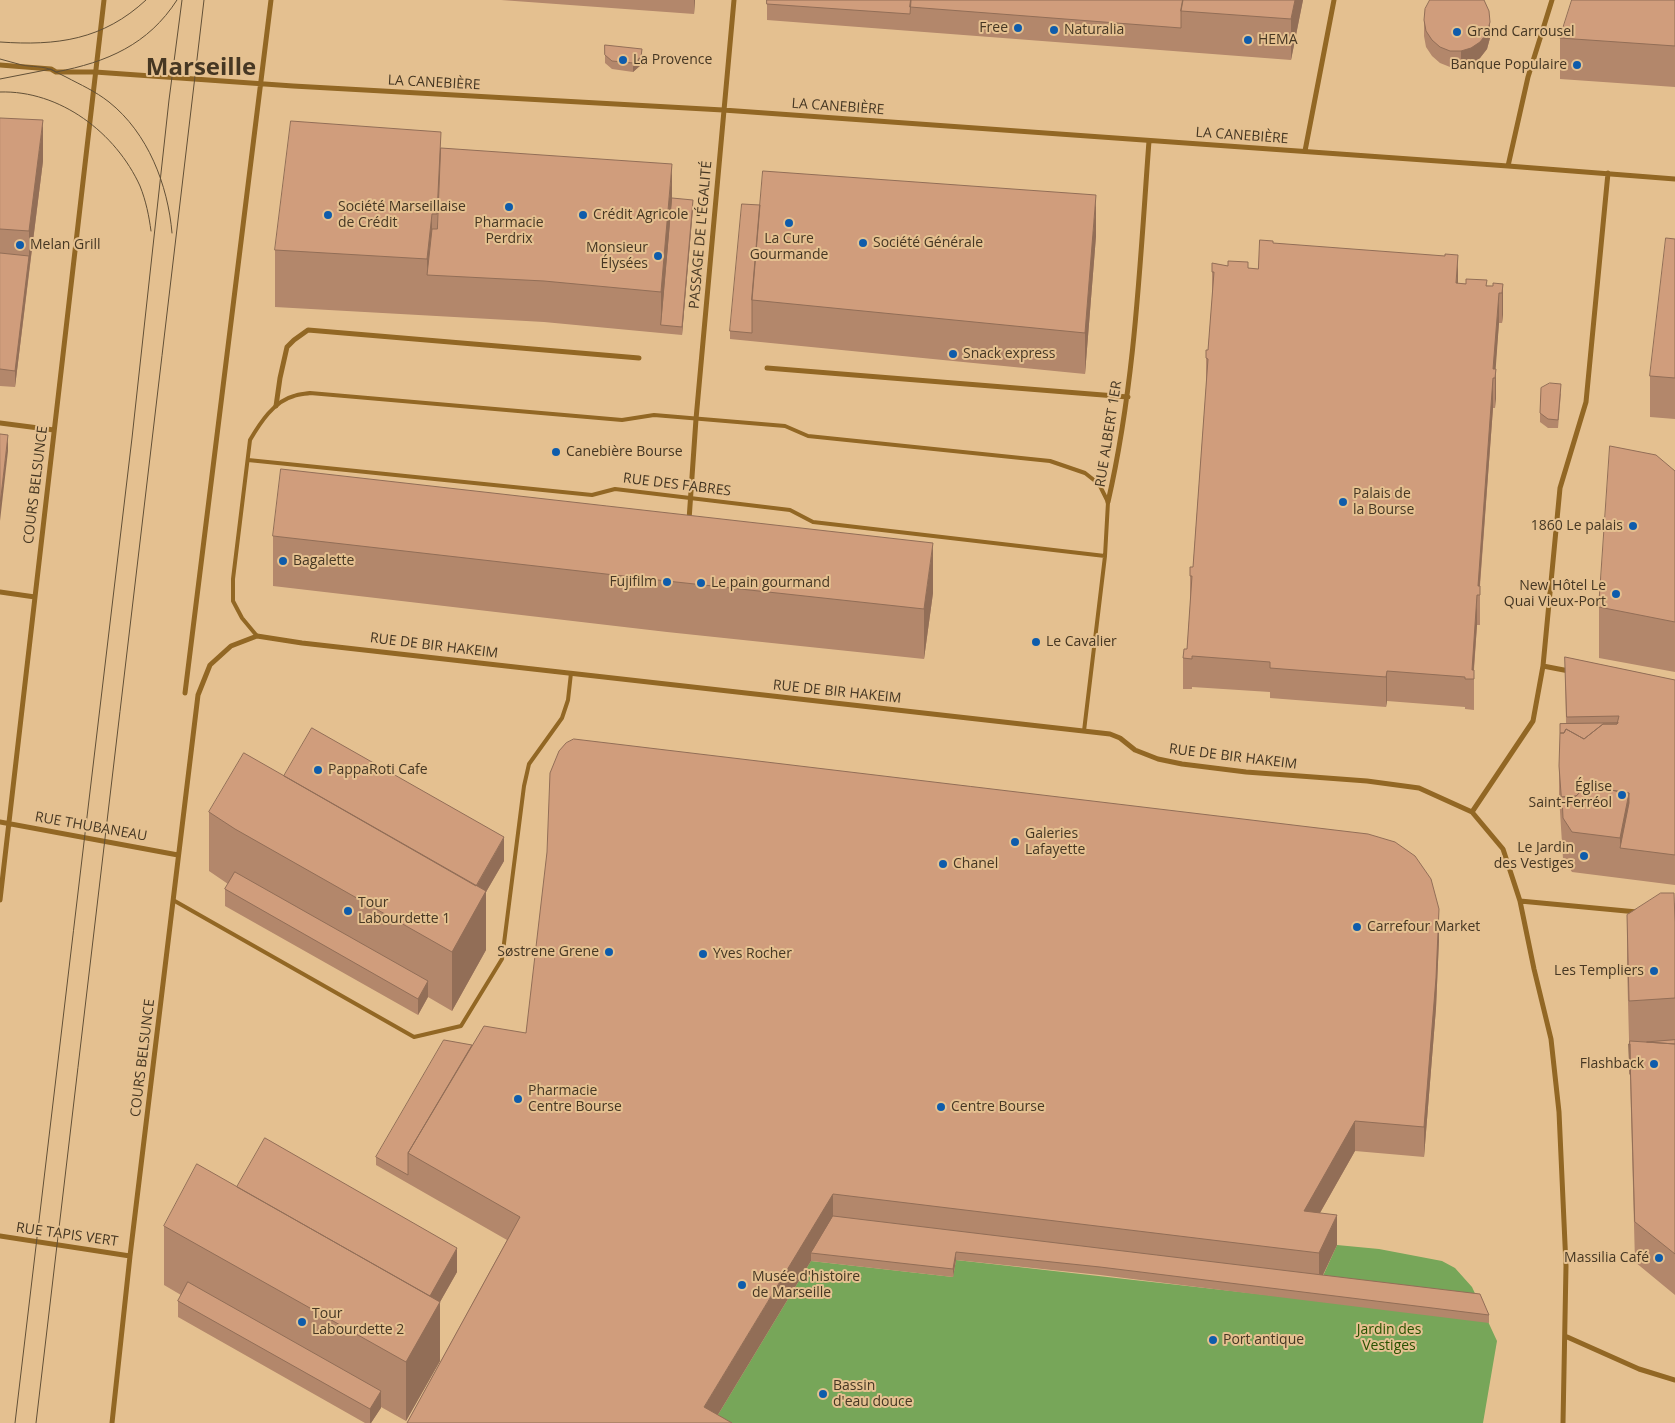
<!DOCTYPE html>
<html>
<head>
<meta charset="utf-8">
<style>
  body { margin:0 }
  canvas { display:block; background:#e4c090 }
</style>
</head>
<body>
<canvas width="1675" height="1423"></canvas>
<script>
const c = document.querySelector('canvas').getContext('2d');
c.lineJoin = 'round';
function fill(path, color) { c.fillStyle = color; c.fill(path, 'evenodd'); }
function stroke(path, color, width, dash) { c.strokeStyle = color; c.lineWidth = width; c.lineCap = dash ? 'butt' : 'round'; c.setLineDash(dash || []); c.stroke(path); }
function write(font, color, halo, rows, align = 'center') {
  c.font = font + ' "Open Sans",sans-serif'; c.lineWidth = 4; c.setLineDash([]); c.textBaseline = 'middle'; c.strokeStyle = halo; c.fillStyle = color; for (const [text, x, y, turn = 0] of rows) {
    c.save(); c.translate(x, y); c.rotate((+turn || 0) * Math.PI / 180); c.textAlign = isNaN(turn) ? turn : align; if (halo) c.strokeText(text, 0, 0); c.fillText(text, 0, 0); c.restore();
  }
}
const green = new Path2D(`
  M1337,1245l42,4 63,12 13,7 17,19 25,54 -14,82h-770l98,-162 142,16 3,-17 356,40z`);
const lane = new Path2D(`
  M248,460l344,35 23,-6 175,21 23,12 292,34
  M257,636l-15,-18 -9,-17v-22l17,-139c10,-17 24,-39 44,-44 5,-2 11,-2 16,-3l312,27 32,-5 131,11 23,10 242,25 35,12 14,11 9,18 -3,54 -21,175
  M173,900l241,137 47,-11 41,-67 22,-173 5,-22 33,-46 6,-18 3,-27`);
const street = new Path2D(`
  M0,65l51,4 5,3h39l198,14 430,24 785,56 167,13
  M1305,151l29,-151
  M1508,166l20,-89 24,-77
  M767,368l361,29
  M276,406l4,-28 7,-31 7,-7 14,-10 331,28
  M0,423l54,7
  M1108,502c27,-118 32,-240 41,-361
  M689,520l7,-101 38,-419
  M0,592l35,5
  M1543,666l26,5
  M185,693l86,-693
  M1472,812l61,-91 10,-55 17,-178 26,-86 22,-229
  M0,822l178,33
  M0,900l104,-900
  M1520,901l117,11
  M0,1236l130,20
  M1565,1336l74,33 36,11
  M112,1423l18,-167 68,-561 12,-30 21,-19 26,-10 45,7 808,91 10,4 15,12 23,9 24,5 64,8 121,9 52,7 53,24 31,37 17,52 14,68 17,70 8,73 7,154 -3,157`);
const tram = new Path2D(`
  M0,42c57,4 103,-2 146,-42
  M0,59c7,2 15,4 22,6 10,2 21,1 30,5 5,2 9,5 14,7 15,8 29,14 43,25 39,31 59,83 63,131
  M0,79l51,-10 5,3c51,-10 92,-27 121,-72
  M0,92c60,-2 116,41 140,94 6,15 9,30 11,45
  M15,1423l117,-985 37,-338 13,-100
  M36,1423l168,-1423`);
const wall = new Path2D(`
  M501,0h194l-1,14z
  M1303,0l-12,60 -524,-40v-16z
  M1675,0v87l-115,-8v-41z
  M1424,20l66,18 -3,11 -7,9 -9,7 -10,2h-11l-10,-4 -8,-7 -6,-9 -2,-11z
  M605,45l37,12 -1,8 -8,7 -21,-3 -7,-6z
  M0,118l43,43 -28,226 -15,-1z
  M441,148l231,53 21,7 -11,127 -138,-13 -269,-15v-57z
  M760,205l336,31 -11,138 -355,-35v-8z
  M1675,239v180l-25,-2v-41z
  M1273,243l185,40 35,3 10,-2v30l-1,9h-3l-4,46v39h-2l-13,178v39h-3l-3,45v40l-9,-1v-2l-78,-6 -1,6 -116,-9v-6l-78,-5v2h-9v-31l4,-9 3,-43v-30l3,-9 13,-179v-30l2,-8 4,-50v-37l16,3 30,3z
  M1561,393l-3,35h-10l-8,-6v-9z
  M1675,471v201l-76,-14v-51z
  M273,536l660,57 -9,66 -257,-27 -394,-46z
  M1565,657l110,23v205l-103,-13 -9,-13 -4,-63v-30l7,-43z
  M284,776l220,85 -18,31v58l-34,61 -24,-14 -10,18 -193,-109v-17l3,-5 -19,-13v-59z
  M1675,903v392l-40,-33 -8,-297v-50z
  M1439,939l-3,69 -12,149 -69,-6 -35,62 17,32 -14,30 166,40v8l-389,-48 -144,-15 -3,17 -142,-16 -404,162 100,-183 -131,-75v-8l96,-112 54,-12z
  M164,1226l293,46 -17,30v59l-34,60 -25,-14 -10,16h-6l-187,-106v-16l3,-6 -17,-10z`);
const shadedWall = new Path2D(`
  M694,0h1l-1,14z
  M1295,0h8l-12,60v-41z
  M1490,22v16l-3,11 -7,9 -9,7 -10,2v-16z
  M642,49l-1,16 -8,7v-9z
  M43,120v41l-14,111v-41z
  M672,164v41l-11,120v-33z
  M1096,195v41l-11,138v-41z
  M693,200v8l-11,127v-8z
  M432,214v56l-5,5v-16z
  M1458,255v30l-2,-2z
  M29,256v16l-14,115v-16z
  M1503,284v30l-1,9v-30z
  M1499,293v30l-4,55 -2,-9z
  M1496,369v30l-1,9v-30z
  M1493,378v30l-14,187 -1,-9z
  M8,435v16l-8,70v-16z
  M933,543v50l-9,66v-50z
  M1477,595v30l-4,54 -1,-9z
  M1387,671v30l-1,6v-30z
  M1629,793v41l-9,14v-10z
  M504,837v24l-18,31v58l-34,61v-59l10,-40z
  M1439,909v30l-3,69 -12,149v-30z
  M428,981v16l-10,18v-16z
  M1355,1121v30l-51,90v-30z
  M833,1194v30l-22,29v8l-98,162 -9,-16z
  M1337,1215v30l-18,38v-30z
  M457,1248v24l-17,30v59l-34,60v-59l9,-40z
  M956,1252v8l-3,17v-8z
  M381,1391v17l-10,15h-1v-14z`);
const building = new Path2D(`
  M767,0h144l-1,14 -143,-10z
  M911,0h272l-2,11v17l-271,-21z
  M1183,0h112l-4,19 -110,-8z
  M1430,0h54l5,11 1,11 -3,11 -7,9 -9,6 -10,3h-11l-10,-4 -8,-7 -6,-9 -2,-11 1,-11z
  M1572,0h103v46l-115,-8z
  M605,45l37,4 -1,8 -8,6 -21,-2 -7,-6z
  M0,118l43,2 -14,111 -29,-2z
  M291,121l150,11 -4,82h-5l-5,45 -152,-9z
  M441,148l231,16 -11,128 -117,-11 -117,-6 5,-46h5z
  M763,171l333,24 -11,138 -333,-33z
  M672,198l21,2 -11,127 -21,-2z
  M742,204l18,1 -8,95v33l-22,-2z
  M1666,238l9,1v139l-25,-2z
  M1260,240l13,1v2l172,13v-2l13,1 -2,28 10,1v-5l21,1 -1,6h7v-3l10,1 -1,9h-3l-6,76h3l-1,9h-2l-15,208h2v9h-3l-5,75h2v9h-9v-2l-78,-6 -1,6 -116,-9v-6l-78,-6v3l-9,-1 1,-9h3l5,-73h-2v-9h3l15,-208 -2,-1v-8h2l6,-78h-2v-9l16,3v-5l20,1v6l10,1z
  M0,253l29,3 -14,115 -15,-2z
  M1550,383l11,1 -3,36 -10,-1 -8,-6 1,-25z
  M0,434l8,1 -8,70z
  M1610,446l46,9 19,16v151l-76,-15z
  M281,469l652,74 -9,66 -257,-28 -394,-45z
  M1565,657l110,23v175l-55,-7 9,-45v-10l-25,-4 -14,-7 -14,14 -14,1v10l-3,-41 1,-33h4l2,-4 18,10 19,-15h14l2,-8 -52,1z
  M1618,723l-1,1h-14l-19,15 -18,-10 -2,4h-4v-9z
  M312,728l192,109 -28,49 -192,-110z
  M574,739l794,95 27,8 20,14 16,23 8,30 -3,69 -12,149 -69,-6 -51,90 33,4 -18,38 -486,-59 -129,213 28,16h-325l113,-206 -112,-64 76,-127 42,7 21,-181 3,-79 9,-22 7,-8z
  M244,753l242,138 -34,61 -217,-123 -26,-17z
  M1590,782l14,7 25,4 -9,45 -48,-6 -9,-14 -1,-21 14,-1z
  M235,872l193,109 -10,18 -193,-110z
  M1661,893h13l1,29v76l-46,3 -2,-86z
  M444,1040l28,5 -64,108v22l-32,-18z
  M1675,1040v4l-28,-2z
  M1630,1041l45,3v210l-40,-32z
  M1629,1044h1v30z
  M265,1138l192,110 -27,48 -193,-109z
  M197,1164l243,138 -34,60 -242,-136z
  M833,1216l647,78 9,21 -389,-48 -144,-15 -3,17 -142,-16z
  M188,1282l193,109 -11,18 -192,-108z`);
const markers = [
  [1018,28,5,"#0e5cab"],
  [1054,30,5,"#0e5cab"],
  [1457,32,5,"#0e5cab"],
  [1248,40,5,"#0e5cab"],
  [623,60,5,"#0e5cab"],
  [1577,65,5,"#0e5cab"],
  [509,207,5,"#0e5cab"],
  [328,215,5,"#0e5cab"],
  [583,215,5,"#0e5cab"],
  [789,223,5,"#0e5cab"],
  [863,243,5,"#0e5cab"],
  [20,245,5,"#0e5cab"],
  [658,256,5,"#0e5cab"],
  [953,354,5,"#0e5cab"],
  [556,452,5,"#0e5cab"],
  [1343,502,5,"#0e5cab"],
  [1633,526,5,"#0e5cab"],
  [283,561,5,"#0e5cab"],
  [667,582,5,"#0e5cab"],
  [701,583,5,"#0e5cab"],
  [1616,594,5,"#0e5cab"],
  [1036,642,5,"#0e5cab"],
  [318,770,5,"#0e5cab"],
  [1622,795,5,"#0e5cab"],
  [1015,842,5,"#0e5cab"],
  [1584,856,5,"#0e5cab"],
  [943,864,5,"#0e5cab"],
  [348,911,5,"#0e5cab"],
  [1357,927,5,"#0e5cab"],
  [609,952,5,"#0e5cab"],
  [703,954,5,"#0e5cab"],
  [1654,971,5,"#0e5cab"],
  [1654,1064,5,"#0e5cab"],
  [518,1099,5,"#0e5cab"],
  [941,1107,5,"#0e5cab"],
  [1659,1258,5,"#0e5cab"],
  [742,1285,5,"#0e5cab"],
  [302,1322,5,"#0e5cab"],
  [1213,1340,5,"#0e5cab"],
  [823,1394,5,"#0e5cab"]
];
const poiNames = [
  ["Free",1008,28,"right"],
  ["Naturalia",1064,30],
  ["Grand Carrousel",1467,32],
  ["HEMA",1258,40],
  ["La Provence",633,60],
  ["Banque Populaire",1567,65,"right"],
  ["Société Marseillaise",338,207],
  ["de Crédit",338,223],
  ["Crédit Agricole",593,215],
  ["Pharmacie",509,223,"center"],
  ["Perdrix",509,239,"center"],
  ["La Cure",789,239,"center"],
  ["Gourmande",789,255,"center"],
  ["Société Générale",873,243],
  ["Melan Grill",30,245],
  ["Monsieur",648,248,"right"],
  ["Élysées",648,264,"right"],
  ["Snack express",963,354],
  ["Canebière Bourse",566,452],
  ["Palais de",1353,494],
  ["la Bourse",1353,510],
  ["1860 Le palais",1623,526,"right"],
  ["Bagalette",293,561],
  ["Fujifilm",657,582,"right"],
  ["Le pain gourmand",711,583],
  ["New Hôtel Le",1606,586,"right"],
  ["Quai Vieux-Port",1606,602,"right"],
  ["Le Cavalier",1046,642],
  ["PappaRoti Cafe",328,770],
  ["Église",1612,787,"right"],
  ["Saint-Ferréol",1612,803,"right"],
  ["Galeries",1025,834],
  ["Lafayette",1025,850],
  ["Le Jardin",1574,848,"right"],
  ["des Vestiges",1574,864,"right"],
  ["Chanel",953,864],
  ["Tour",358,903],
  ["Labourdette 1",358,919],
  ["Carrefour Market",1367,927],
  ["Søstrene Grene",599,952,"right"],
  ["Yves Rocher",713,954],
  ["Les Templiers",1644,971,"right"],
  ["Flashback",1644,1064,"right"],
  ["Pharmacie",528,1091],
  ["Centre Bourse",528,1107],
  ["Centre Bourse",951,1107],
  ["Massilia Café",1649,1258,"right"],
  ["Musée d'histoire",752,1277],
  ["de Marseille",752,1293],
  ["Tour",312,1314],
  ["Labourdette 2",312,1330],
  ["Port antique",1223,1340],
  ["Bassin",833,1386],
  ["d'eau douce",833,1402]
];
const streetNames = [
  ["LA CANEBIÈRE",434,83,3],
  ["LA CANEBIÈRE",838,107,4],
  ["LA CANEBIÈRE",1242,136,4],
  ["PASSAGE DE L'ÉGALITÉ",701,235,-85],
  ["RUE ALBERT 1ER",1109,434,-81],
  ["COURS BELSUNCE",36,485,-83],
  ["RUE DES FABRES",677,485,7],
  ["RUE DE BIR HAKEIM",434,646,7],
  ["RUE DE BIR HAKEIM",837,692,6],
  ["RUE DE BIR HAKEIM",1233,757,7],
  ["RUE THUBANEAU",91,827,10],
  ["COURS BELSUNCE",143,1058,-83],
  ["RUE TAPIS VERT",67,1235,8]
];
const parkNames = [
  ["Jardin des",1389,1330],
  ["Vestiges",1389,1346]
];
const townNames = [
  ["Marseille",201,68]
];
fill(green, '#77a659');
stroke(lane, '#926724', 4);
stroke(street, '#926724', 5);
stroke(tram, '#625037', 1);
fill(wall, '#b3876b');
fill(shadedWall, '#926e57');
fill(building, '#d09d7c');
stroke(building, '#926e57', 1);
for (const [x, y, r, color] of markers) { const dot = new Path2D(); dot.arc(x, y, r, 0, 2 * Math.PI); c.fillStyle = color; c.fill(dot); stroke(dot, '#e4c090', 2); }
write('14px', '#463723', '#e4c090', poiNames, 'left');
write('14px', '#463723', '#e4c090', streetNames);
write('14px', '#285100', '#e4c090', parkNames);
write('bold 24px', '#463723', '#e4c090', townNames);
</script>
</body>
</html>
